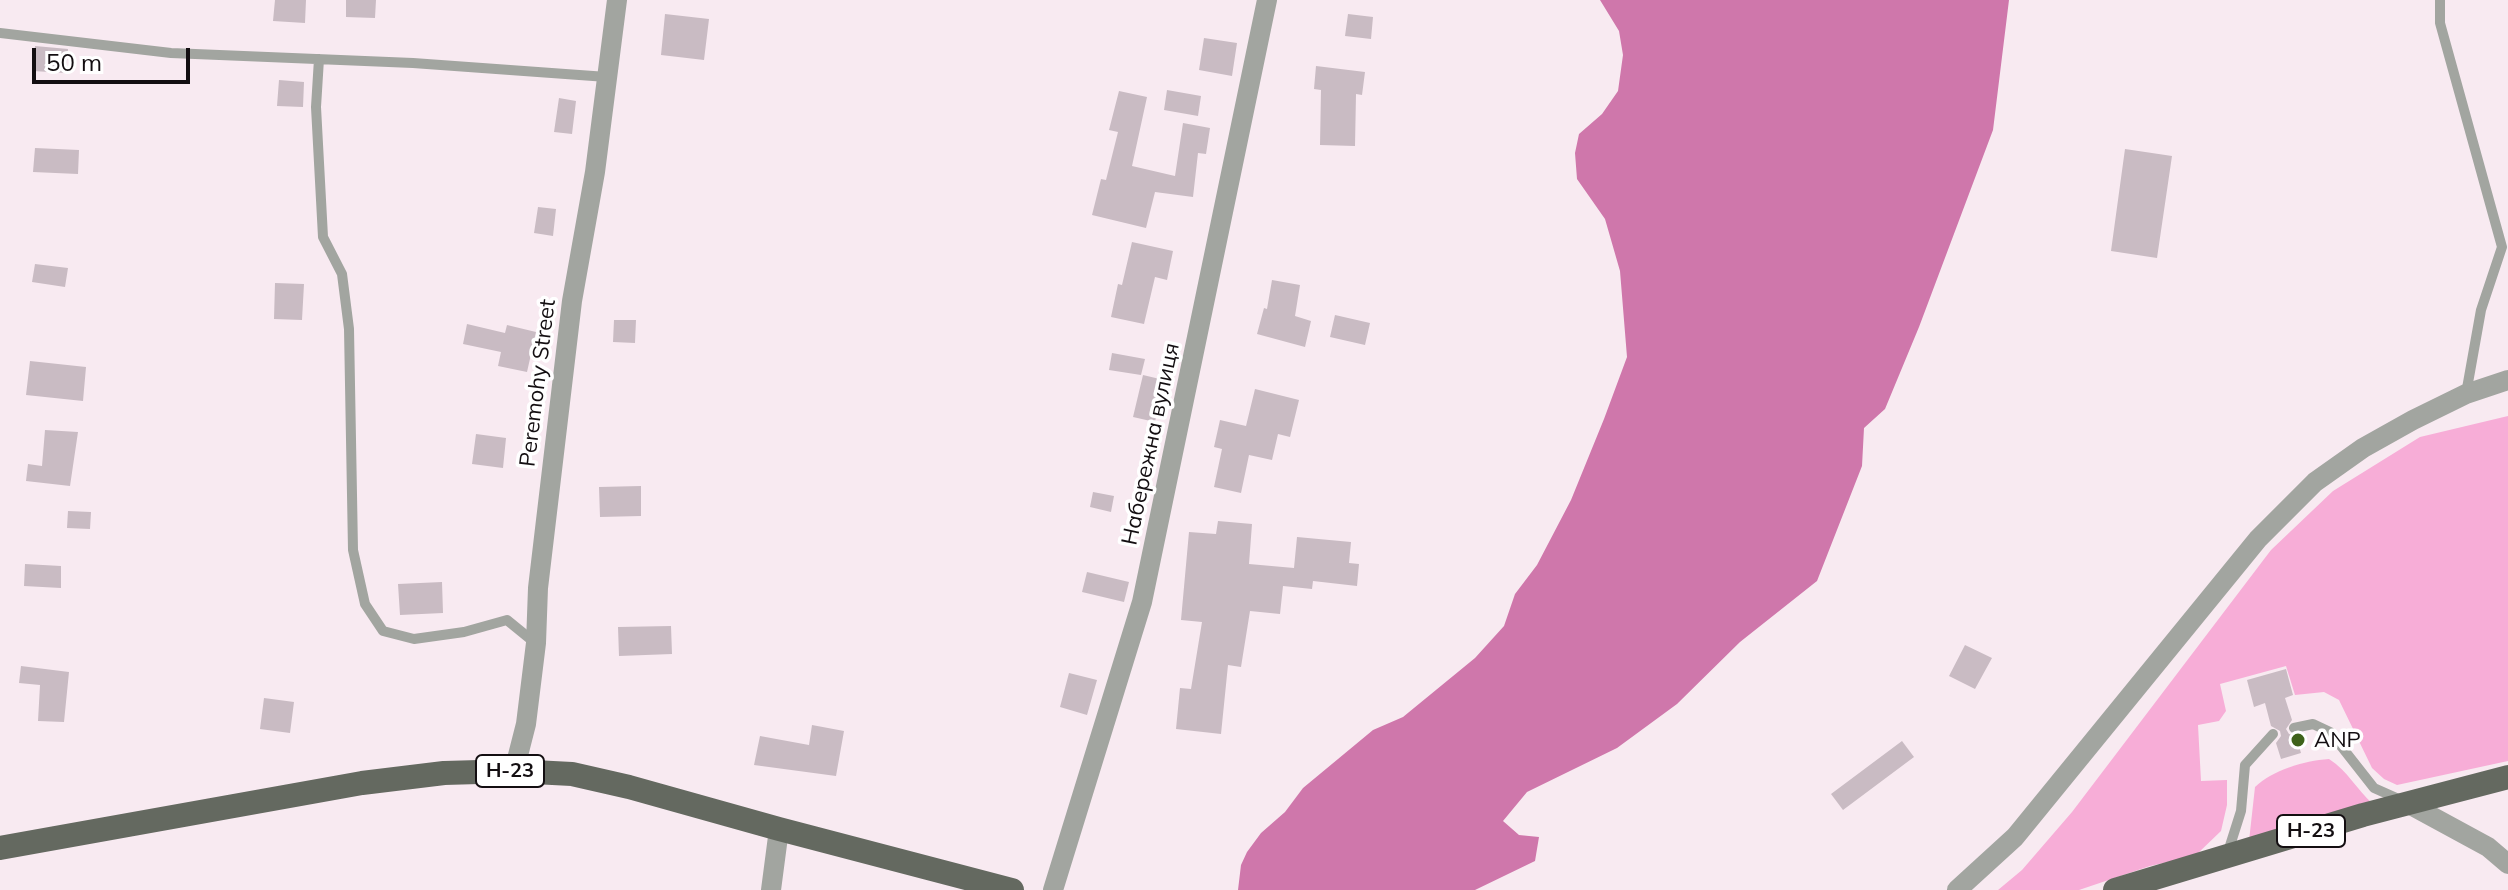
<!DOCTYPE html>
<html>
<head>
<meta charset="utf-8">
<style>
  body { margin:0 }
  #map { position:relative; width:2508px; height:890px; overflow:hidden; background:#f8eaf1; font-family:Mulish,sans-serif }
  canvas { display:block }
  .scale { position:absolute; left:32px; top:48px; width:158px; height:36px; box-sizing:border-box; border:4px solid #130e11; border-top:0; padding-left:10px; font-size:24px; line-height:28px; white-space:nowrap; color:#130e11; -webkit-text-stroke:6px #fff; paint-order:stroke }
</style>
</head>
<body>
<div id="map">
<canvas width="2508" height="890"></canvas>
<div class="scale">50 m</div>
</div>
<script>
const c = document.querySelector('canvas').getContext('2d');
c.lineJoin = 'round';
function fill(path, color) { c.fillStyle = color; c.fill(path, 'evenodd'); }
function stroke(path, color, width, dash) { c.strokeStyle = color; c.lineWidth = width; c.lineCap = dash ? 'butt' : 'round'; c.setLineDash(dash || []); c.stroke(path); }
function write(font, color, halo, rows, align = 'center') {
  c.font = font + ' Mulish,sans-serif'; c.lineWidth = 7; c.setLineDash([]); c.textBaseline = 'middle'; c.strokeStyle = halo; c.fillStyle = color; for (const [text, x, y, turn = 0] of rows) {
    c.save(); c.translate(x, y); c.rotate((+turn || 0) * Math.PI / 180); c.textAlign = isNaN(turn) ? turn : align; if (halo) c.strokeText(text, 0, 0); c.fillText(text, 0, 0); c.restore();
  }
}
const green = new Path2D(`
  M2508,416v345l-111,24 -13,-6 -12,-11 -33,-68 -15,-8 -29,3 -9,-29 -66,18 6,27 -7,10 -21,4 3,56 26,-1v25l-6,26 -26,25 -45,10 -71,24h-81l24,-20 50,-58 199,-262 62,-59 87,-54z
  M2329,759c19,12 27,30 44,45l-124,37 6,-54c18,-17 48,-26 74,-28z`);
const water = new Path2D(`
  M1600,0h409l-16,130 -74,197 -34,82 -21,19 -2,38 -45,115 -77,61 -63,62 -60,44 -90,44 -24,29 16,14 20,2 -4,24 -60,29h-237l3,-25 6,-13 14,-19 24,-21 18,-24 70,-58 30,-13 72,-59 29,-32 11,-32 22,-29 34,-65 33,-81 23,-62 -7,-86 -15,-52 -28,-40 -2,-26 4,-19 23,-20 16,-23 5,-36 -4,-24z`);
const building = new Path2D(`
  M275,0h31l-1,23 -32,-2z
  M346,0h30l-1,18 -29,-1z
  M665,14l44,5 -5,41 -43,-5z
  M1348,14l25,3 -2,22 -26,-3z
  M1204,38l33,5 -5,33 -33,-6z
  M35,46l33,3 -2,24 -33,-2z
  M1316,66l49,6 -3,23 -6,-1 -1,52 -35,-1 1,-55 -7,-1z
  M279,80l25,2 -1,25 -26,-1z
  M1167,90l34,6 -3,20 -34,-6z
  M1119,91l28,6 -15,69 43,10 8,-53 27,5 -4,26 -8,-1 -5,44 -38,-5 -9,36 -54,-13 9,-36 5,1 12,-48 -9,-2z
  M559,98l17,3 -4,33 -18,-2z
  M35,148l44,2 -1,24 -45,-2z
  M2125,149l47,7 -15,102 -46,-7z
  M538,207l18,2 -3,27 -19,-3z
  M1132,242l41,9 -6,29 -12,-3 -11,47 -33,-7 7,-33 4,1z
  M35,264l33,4 -3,19 -33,-5z
  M1272,280l28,5 -5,31 16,5 -6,26 -48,-13 7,-26 3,1z
  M275,283l29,1 -2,36 -28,-1z
  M1335,315l35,8 -5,22 -35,-8z
  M614,320h22l-1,23 -22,-1z
  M467,324l38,9 2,-8 29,7 -9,40 -29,-6 3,-14 -38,-8z
  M1112,353l33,6 -4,16 -32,-5z
  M30,361l56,6 -3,34 -57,-6z
  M1143,375l21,5 -9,42 -22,-5z
  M1255,389l44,11 -9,37 -12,-3 -6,26 -23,-5 -8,38 -27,-6 8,-38 -8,-2 6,-27 26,6z
  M45,430l33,2 -8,54 -44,-5 2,-17 14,2z
  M476,434l30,4 -3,30 -31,-4z
  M641,486v30l-41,1 -1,-30z
  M1093,492l21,4 -3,16 -21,-5z
  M68,511l23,1 -1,17 -23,-1z
  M1218,521l34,3 -3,40 45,4 3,-31 54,5 -2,21 10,1 -2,22 -44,-5 -1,8 -29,-3 -3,28 -30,-3 -9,56 -13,-2 -7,69 -45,-5 4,-41 11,1 11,-67 -21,-2 8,-88 27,2z
  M25,564l36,2v22l-37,-2z
  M1087,572l42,10 -5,20 -42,-10z
  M442,582l1,31 -43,2 -2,-31z
  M671,626l1,28 -53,2 -1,-29z
  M1965,645l27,13 -17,31 -26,-13z
  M21,666l48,6 -5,50 -26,-1 2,-36 -21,-2z
  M2286,669l7,26 -8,3 7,22 -6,9 3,5 7,2 5,17 -20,6 -5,-16 5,-7 -1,-5 -9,-5 -6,-23 -11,4 -7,-27z
  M1069,673l28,7 -10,35 -27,-8z
  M264,698l30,4 -4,31 -30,-4z
  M812,725l32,6 -8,45 -82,-11 6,-29 49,9z
  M1902,741l12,16 -71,53 -12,-16z`);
const lane = new Path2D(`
  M2440,0v23l62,224 -21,63 -15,84
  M0,33l171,20 242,10 194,14
  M319,59l-3,48 7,130 19,37 7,55 4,221 12,54 18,27 31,8 50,-7 43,-12 27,22
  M2294,728l19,-4 17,8 44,56 27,12
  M2227,855l14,-44 4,-46 28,-31`);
const street = new Path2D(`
  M514,771l12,-47 10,-81 2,-55 34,-287 23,-129 22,-172
  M2407,803l81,44 20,17
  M771,890l8,-61
  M1053,890l89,-288 125,-602
  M1957,890l58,-53 243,-298 57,-57 48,-34 50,-28 53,-26 42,-14`);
const primary = new Path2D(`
  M0,848l362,-65 82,-10 70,-2 58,3 57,13 150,42 233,61
  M2115,890l248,-75 145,-38`);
const markers = [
  [2298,740,8,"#3e621a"]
];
const shields = [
  [510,771,68],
  [2311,831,68]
];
const shieldNames = [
  ["Н-23",510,771],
  ["Н-23",2311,831]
];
const streetNames = [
  ["Peremohy Street",538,383,-83],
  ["Набережна вулиця",1151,444,-78]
];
const poiNames = [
  ["ANP",2314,740]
];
fill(green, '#f7add7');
fill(water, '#cf77ab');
fill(building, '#c9bbc3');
stroke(lane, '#a2a5a0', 10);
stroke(street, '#a2a5a0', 20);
stroke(primary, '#646960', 24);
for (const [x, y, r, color] of markers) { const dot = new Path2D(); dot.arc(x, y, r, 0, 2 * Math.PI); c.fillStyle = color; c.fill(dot); stroke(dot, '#fff', 3); }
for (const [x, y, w] of shields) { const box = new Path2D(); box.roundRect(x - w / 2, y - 16, w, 32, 6); c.fillStyle = '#fff'; c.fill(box); stroke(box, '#130e11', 2); }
write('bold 20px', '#130e11', null, shieldNames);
write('22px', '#130e11', '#fff', streetNames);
write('22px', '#130e11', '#fff', poiNames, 'left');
</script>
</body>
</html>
